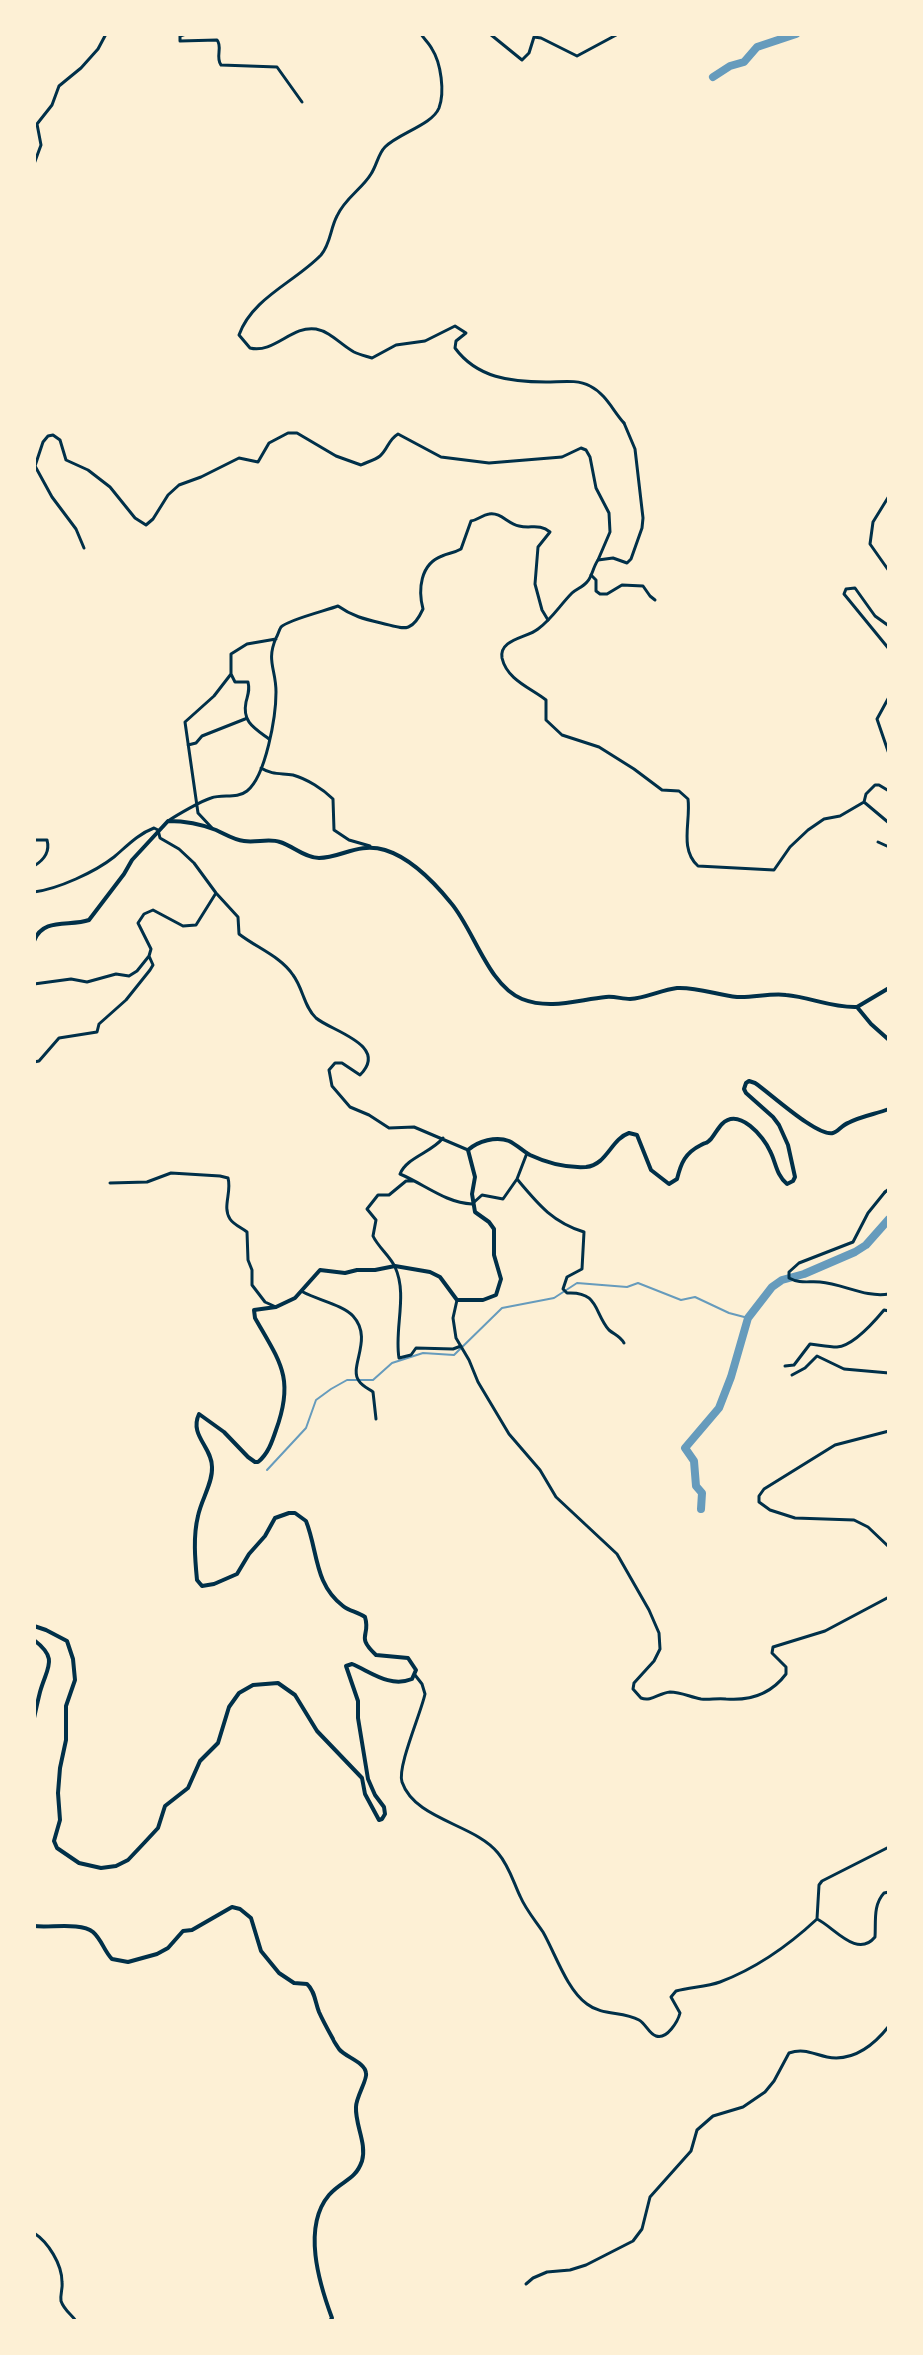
<!DOCTYPE html>
<html>
<head>
<meta charset="utf-8">
<style>
  body { margin:0 }
  #map { position:relative; width:923px; height:2355px; overflow:hidden; background:#fdf0d5; font-family:Manrope,sans-serif }
  canvas { display:block }
  .frame { position:absolute; inset:0; border:36px solid #fdf0d5; pointer-events:none }
</style>
</head>
<body>
<div id="map">
<canvas width="923" height="2355"></canvas>
<div class="frame"></div>
</div>
<script>
const c = document.querySelector('canvas').getContext('2d');
c.lineJoin = 'round';
function stroke(path, color, width, dash) { c.strokeStyle = color; c.lineWidth = width; c.lineCap = dash ? 'butt' : 'round'; c.setLineDash(dash || []); c.stroke(path); }
const stream = new Path2D(`
  M267,1470l39,-42 10,-28 15,-11 16,-9h26l19,-17 31,-10 31,2 48,-47 52,-10 23,-15 50,4 11,-4 43,17 14,-3 34,16 19,5`);
const river = new Path2D(`
  M713,77l17,-11 14,-4 13,-15 39,-13
  M701,1509l1,-16 -6,-7 -2,-25 -9,-13 34,-40 12,-31 17,-59 24,-31 10,-7 22,-6 51,-22 11,-7 23,-26`);
const minor = new Path2D(`
  M186,34l-6,2v5l37,-1c6,7 -2,17 4,25l56,2 25,35
  M421,34c3,5 8,9 11,15 9,14 13,43 7,59 -7,17 -40,25 -54,39 -7,7 -8,18 -14,27 -9,15 -26,24 -34,42 -7,13 -6,27 -16,39 -26,27 -69,43 -82,80l11,13c24,6 42,-23 66,-19 15,3 25,16 38,23 6,3 12,4 18,6l24,-13 29,-4 30,-15 11,7 -10,8 -1,7c22,30 56,34 91,34 15,0 31,-3 44,4 16,8 23,25 34,37
  M490,34l32,26 7,-7 5,-16 7,1 36,18 41,-22
  M34,164l7,-19 -4,-21 15,-19 7,-19 22,-18 17,-19 8,-15
  M84,548l-8,-19 -24,-32 -17,-31 8,-24 5,-6 5,-1 7,5 6,20 22,10 22,17 25,31 11,7 7,-6 15,-24 11,-10 22,-8 38,-19 19,4 11,-19 19,-10h9l39,23 25,9c6,-3 14,-5 19,-9 8,-7 8,-16 18,-22l43,23 48,6 73,-6 19,-9 5,2 4,7 6,31 13,25 1,19 -12,28
  M591,575l5,5v11l4,3h7l15,-9 21,1 7,10 5,4
  M231,674l4,8h13c2,8 0,12 -2,20 -4,20 8,26 23,37
  M188,745l8,-2 6,-7 43,-17
  M261,768c11,7 20,5 32,7 14,4 30,14 40,24l1,31 15,10 21,6
  M168,821c9,-6 33,-20 43,-23 12,-4 26,1 36,-7 19,-15 29,-75 29,-99 0,-23 -10,-31 0,-54 2,-3 3,-8 5,-11 6,-7 47,-17 57,-21 14,10 26,13 43,17 22,5 30,12 42,-14 -5,-19 -3,-45 19,-53 7,-3 12,-3 19,-7l10,-28c7,-1 11,-6 18,-7 12,-2 19,10 30,12 12,3 20,-3 31,6l-12,15 -3,37 7,26 6,10
  M212,828l-14,-15 -13,-91 29,-26 17,-22v-20l16,-10 29,-5
  M34,840h13c3,11 -3,20 -13,26
  M878,842l11,5
  M34,892c24,-3 61,-20 80,-35 13,-11 24,-23 40,-29l4,2 2,8 19,11 15,14 22,30 22,24 1,17c18,14 41,22 54,41 10,13 11,32 23,43 15,13 74,27 44,57l-18,-12h-7l-6,7 3,16 18,21 19,8 20,13 25,-1 54,23
  M34,984l37,-5 16,3 29,-8 13,2 8,-5 12,-15
  M34,1062l5,-1 20,-23 38,-6 2,-8 27,-24 24,-30 3,-5 -4,-9 2,-7 -13,-26 6,-9 9,-4 30,16 13,-1 20,-32
  M443,1138c-12,15 -36,19 -43,36 24,10 46,29 72,30l10,-9 21,4 14,-20 10,-26
  M517,1179c21,25 35,43 67,53l-2,37 -15,8 -4,12 4,4c32,-2 27,20 42,37 6,5 11,6 15,13
  M414,1181h-8l-17,14h-11l-11,14 9,11 -3,16c5,11 17,20 22,31 13,28 -1,62 4,91l12,-3 5,-7 37,1 8,-3
  M110,1183l37,-1 24,-9 49,3 8,2c4,14 -6,29 2,41 4,6 12,9 17,13l1,28 4,10v15l13,17 11,5
  M885,1192l-17,21 -15,29 -54,21 -10,9v6c11,6 19,3 31,4 24,2 45,16 69,12
  M303,1292c15,8 40,13 50,24 21,23 -5,51 6,65 3,5 10,8 14,11l3,27
  M457,1300l-4,18 3,20 13,22 9,22 31,52 31,36 16,27 61,57 32,56 10,23 1,16 -6,12 -20,22 -1,6 8,9c10,4 18,-5 29,-6 11,0 20,5 31,7 8,1 16,-1 25,0 24,2 45,-5 60,-25v-7l-14,-14 1,-6 52,-16 64,-34
  M785,1366l9,-1 16,-21c9,1 19,3 27,3 16,-1 37,-25 47,-37l5,1
  M792,1375l13,-7 12,-12 27,13 45,4
  M889,1431l-54,14 -71,44 -5,7v6l11,8 25,8 59,2 14,7 21,20
  M415,1675l7,9 3,10c-4,19 -28,73 -23,88 13,38 73,42 96,71 11,13 15,28 22,43 6,14 15,24 23,36 12,21 24,58 44,72 15,12 36,7 52,16 7,4 10,14 17,16 11,4 22,-15 24,-23l-9,-16 5,-6c14,-4 30,-4 44,-9 37,-14 68,-36 97,-63l2,-34 3,-4 67,-34
  M817,1919c17,8 40,40 58,18 1,-16 -2,-32 9,-44l5,-1
  M34,2233c14,9 28,31 28,49 1,6 -2,12 -1,19 3,9 10,13 15,20
  M526,2284l7,-6 14,-6 23,-2 16,-5 47,-24 9,-12 8,-32 41,-46 6,-21 16,-14 30,-9 22,-15 9,-11 15,-28c15,-5 24,1 38,4 26,5 47,-12 62,-31`);
const tertiary = new Path2D(`
  M624,423l11,26 8,69 -1,10 -11,31 -4,4 -14,-5 -15,2c-5,7 -6,17 -11,22 -4,5 -11,7 -15,11 -12,12 -20,26 -34,36 -11,9 -39,10 -36,29 5,22 29,30 44,42v20l16,15 37,12 35,22 28,21 17,1 9,8c3,22 -9,50 10,67l76,4 16,-23 18,-17 16,-11 16,-3 24,-14 2,-8 9,-9h4l10,6
  M889,496l-16,26 -3,22 19,27
  M889,626l-14,-10 -20,-28 -9,1 -2,5 45,55
  M889,697l-12,22 12,35
  M864,802l25,21
  M885,1192l4,-3`);
const secondary = new Path2D(`
  M34,941c9,-24 36,-14 55,-21l35,-46 8,-14 36,-39c16,0 33,3 48,9 9,4 18,10 28,11 12,2 25,-3 36,1 13,4 25,16 39,16 22,0 39,-16 66,-8 26,8 49,32 66,53 23,27 37,82 71,96 28,11 55,1 84,-2 8,-1 16,2 24,2 16,-1 31,-9 47,-11 21,-1 40,7 60,9 16,1 33,-4 49,-2 24,2 46,13 71,12`);
const primary = new Path2D(`
  M889,988l-32,19 14,17 18,16
  M34,1626l12,4 21,11 6,18 2,21 -9,26v34l-6,28 -2,25 2,27 -6,21 3,7 22,15 22,5 15,-2 12,-6 17,-18 13,-14 7,-22 23,-18 12,-27 18,-18 11,-36 10,-14 14,-8 25,-2 17,12 22,36 45,47 3,16 14,26 3,-1 3,-5 -1,-7 -9,-12 -7,-16 -10,-61v-17l-12,-35 6,-2c19,8 38,24 60,15l4,-9 -8,-12 -32,-3c-21,-20 -5,-18 -11,-38 -7,-5 -16,-6 -22,-11 -29,-22 -25,-55 -37,-85l-11,-8h-6l-14,5 -10,18 -16,18 -12,20 -23,10 -12,2 -5,-6c-2,-21 -4,-44 1,-64 3,-16 15,-33 14,-49 0,-20 -23,-32 -13,-53l25,18 24,25 7,5h3c10,-8 14,-20 18,-32 19,-52 4,-68 -21,-112l-1,-8 22,-3 19,-9 25,-28 25,3 12,-3h18l20,-4 35,6 10,5 17,23h26l13,-5 5,-16 -7,-24v-26l-5,-7 -14,-10 -3,-18 3,-17 -7,-27c10,-9 28,-14 41,-9 8,4 14,10 21,14 17,8 38,13 56,12 21,-2 25,-28 43,-34l8,2 14,35 18,14 8,-5c4,-16 8,-26 24,-34 7,-4 4,0 10,-6 4,-5 7,-11 11,-15 17,-17 42,13 48,27 6,11 6,24 17,33l6,-3 2,-4 -7,-32 -9,-20 -6,-8 -27,-24 -2,-4 2,-6 3,-2 6,2c15,10 62,54 78,50 5,-1 9,-8 15,-10 13,-7 28,-9 41,-14
  M34,1640c25,19 13,27 6,52 -2,8 -4,17 -6,26
  M34,1926c16,2 47,-4 59,6 9,8 11,19 19,27l16,3 29,-8 11,-6 15,-17 9,-1 40,-23 8,2 11,9 10,33 18,22 15,10 13,1c8,7 8,18 12,28 4,9 9,18 14,27 0,1 6,10 6,10 6,8 26,13 27,24 2,6 -10,24 -10,34 -1,18 11,36 6,54 -7,20 -20,19 -33,34 -27,32 -10,88 3,123l-2,3`);
stroke(stream, '#669bbc', 2);
stroke(river, '#669bbc', 8);
stroke(minor, '#003049', 3);
stroke(tertiary, '#003049', 3);
stroke(secondary, '#003049', 4);
stroke(primary, '#003049', 4);
</script>
</body>
</html>
